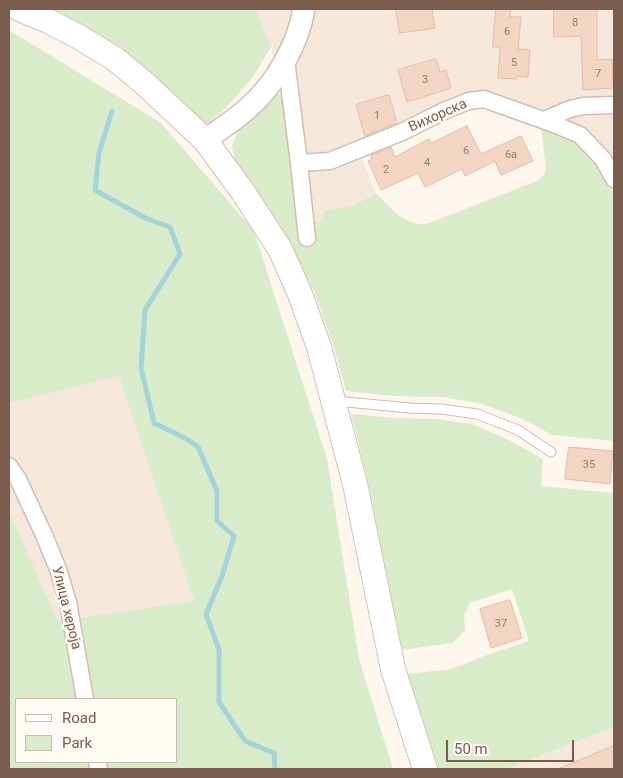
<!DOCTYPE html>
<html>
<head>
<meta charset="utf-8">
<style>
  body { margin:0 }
  #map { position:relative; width:623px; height:778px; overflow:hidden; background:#fdf6ec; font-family:Roboto,sans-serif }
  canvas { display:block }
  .frame { position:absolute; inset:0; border:10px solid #7a5c4d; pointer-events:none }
  .legend { position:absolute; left:15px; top:698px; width:162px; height:65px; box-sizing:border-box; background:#fffaf3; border:1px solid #cabbb1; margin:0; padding:6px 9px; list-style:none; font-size:15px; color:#7a5c4d }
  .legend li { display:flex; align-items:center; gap:10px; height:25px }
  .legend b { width:25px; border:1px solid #cabbb1 }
  .scale { position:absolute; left:446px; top:740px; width:128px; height:22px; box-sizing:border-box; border:2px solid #7a5c4d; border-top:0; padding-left:6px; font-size:15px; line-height:18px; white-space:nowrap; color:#7a5c4d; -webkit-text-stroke:4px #fffaf3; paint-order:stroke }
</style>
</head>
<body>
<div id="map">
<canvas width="623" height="778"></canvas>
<div class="frame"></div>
<ul class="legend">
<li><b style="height:6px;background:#fff"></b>Road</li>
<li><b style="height:14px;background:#d8ecc9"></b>Park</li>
</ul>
<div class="scale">50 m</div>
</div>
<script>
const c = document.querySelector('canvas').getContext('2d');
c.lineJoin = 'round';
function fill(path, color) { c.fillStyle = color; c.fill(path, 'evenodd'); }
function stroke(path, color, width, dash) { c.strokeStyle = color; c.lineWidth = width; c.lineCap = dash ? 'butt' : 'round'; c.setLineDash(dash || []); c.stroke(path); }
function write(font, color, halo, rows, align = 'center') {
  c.font = font + ' Roboto,sans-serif'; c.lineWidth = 5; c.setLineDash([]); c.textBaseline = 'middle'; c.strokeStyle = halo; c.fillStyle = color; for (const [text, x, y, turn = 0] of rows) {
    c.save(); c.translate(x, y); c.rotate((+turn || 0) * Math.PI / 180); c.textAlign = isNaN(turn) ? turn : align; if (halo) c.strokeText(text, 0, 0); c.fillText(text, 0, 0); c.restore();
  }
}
const residential = new Path2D(`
  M256,9h358v188l-18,-32 -46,-33 -67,-24 -11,1 -22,9 -44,22 -44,19 13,33 -9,8 -22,8 -19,2 -6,12 -17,-1 -19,-128 -12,-46z
  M119,375l75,226 -136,20 -49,-110v-108z
  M614,727v42h-108z`);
const green = new Path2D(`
  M42,9h214l15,38 -18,30 -28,32 -18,15 -58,-49z
  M9,30l152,93 93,108 73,228 32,200 34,110h-384v-258l49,110 136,-20 -75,-225 -110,27zM16,699h160v63h-160z
  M283,93l19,128 17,1 6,-12c20,-2 34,-4 50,-18 13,13 26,30 45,32 4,0 8,-1 12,-2l107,-42 6,-7 1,-6 -5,-39 34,15 21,22 18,32v244l-62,-6 -29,-16 -44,-16 -37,-6 -49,-1 -47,-5 -13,-47 -19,-53 -26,-46 -52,-79 -4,-20 7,-17 34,-33z
  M351,414l45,4 41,1 35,5 37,16 34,19 -2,27 73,7v234l-108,42h-71l-29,-95 46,-5 32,-13 45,-15 -17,-52 -42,14 -6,12 1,15 -12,13 -52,7 -33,-168z`);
const stream = new Path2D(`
  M112,111l-13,42 -4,37 50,28 25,9 10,27 -35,56 -4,58 13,55 33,16 11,8 19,44v30l17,15 -12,40 -16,38 13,36v52l26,39 29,12 1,16`);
const building = new Path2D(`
  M396,9h36l3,19 -35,5z
  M496,9h15l-1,8h11l-3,32 12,1 -2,27 -12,-1v3l-18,-1 2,-31h-7z
  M554,9h43v51l15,-1 1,29 -30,2 -2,-54 -27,1z
  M436,59l4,13 6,-2 5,18 -44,14 -9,-32z
  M389,95l8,28 -32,13 -9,-31z
  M467,126l14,28 40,-18 12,25 -32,14 -6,-14 -30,15 -3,-7 -37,18 -7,-14 -37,17 -13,-29 4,-2 -1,-4 20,-8 4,10 34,-18 2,4z
  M569,447l44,4 -3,33 -45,-5z
  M510,600l12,38 -31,10 -11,-39z
  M614,746v23h-56z`);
const service = new Path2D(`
  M336,401l74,7 31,1 36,5 41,16 33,22`);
const minor = new Path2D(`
  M286,60l13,103 8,75
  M544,120l26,-11 13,-3 31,-1
  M299,163l31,-2 72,-29 44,-22 23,-9 15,-2 70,25 26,11 23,24 11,20
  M9,466l9,13 26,56 14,34 10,33 17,97
  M97,762l2,7`);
const tertiary = new Path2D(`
  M205,140c14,-10 30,-20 43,-32 28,-24 50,-64 56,-99`);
const secondary = new Path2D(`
  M19,9l29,12 31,16 36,22 28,23 62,58 38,52 37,57 20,45 19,53 36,137 38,185 32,100`);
const numberNames = [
  ["8",575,23],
  ["6",507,32],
  ["5",514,63],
  ["7",598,74],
  ["3",425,80],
  ["1",377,116],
  ["6",466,151],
  ["6a",511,155],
  ["4",427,163],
  ["2",386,170],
  ["35",589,465],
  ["37",501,624]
];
const streetNames = [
  ["Вихорска",438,116,-24],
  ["Улица хероја",66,608,76]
];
fill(residential, '#f5e8da');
fill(green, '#d8ecc9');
stroke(stream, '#a5d3da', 5);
fill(building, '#f3d5c3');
stroke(building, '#e6bba3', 1);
stroke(service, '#d1beb0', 11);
stroke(minor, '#d1beb0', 19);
stroke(tertiary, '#d1beb0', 24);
stroke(secondary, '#d6c0b0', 26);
stroke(service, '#fff', 9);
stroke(minor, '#fff', 16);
stroke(tertiary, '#fff', 21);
stroke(secondary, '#fff', 24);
write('11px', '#987a6a', null, numberNames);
write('14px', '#7a5c4d', '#fffaf3', streetNames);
</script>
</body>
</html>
